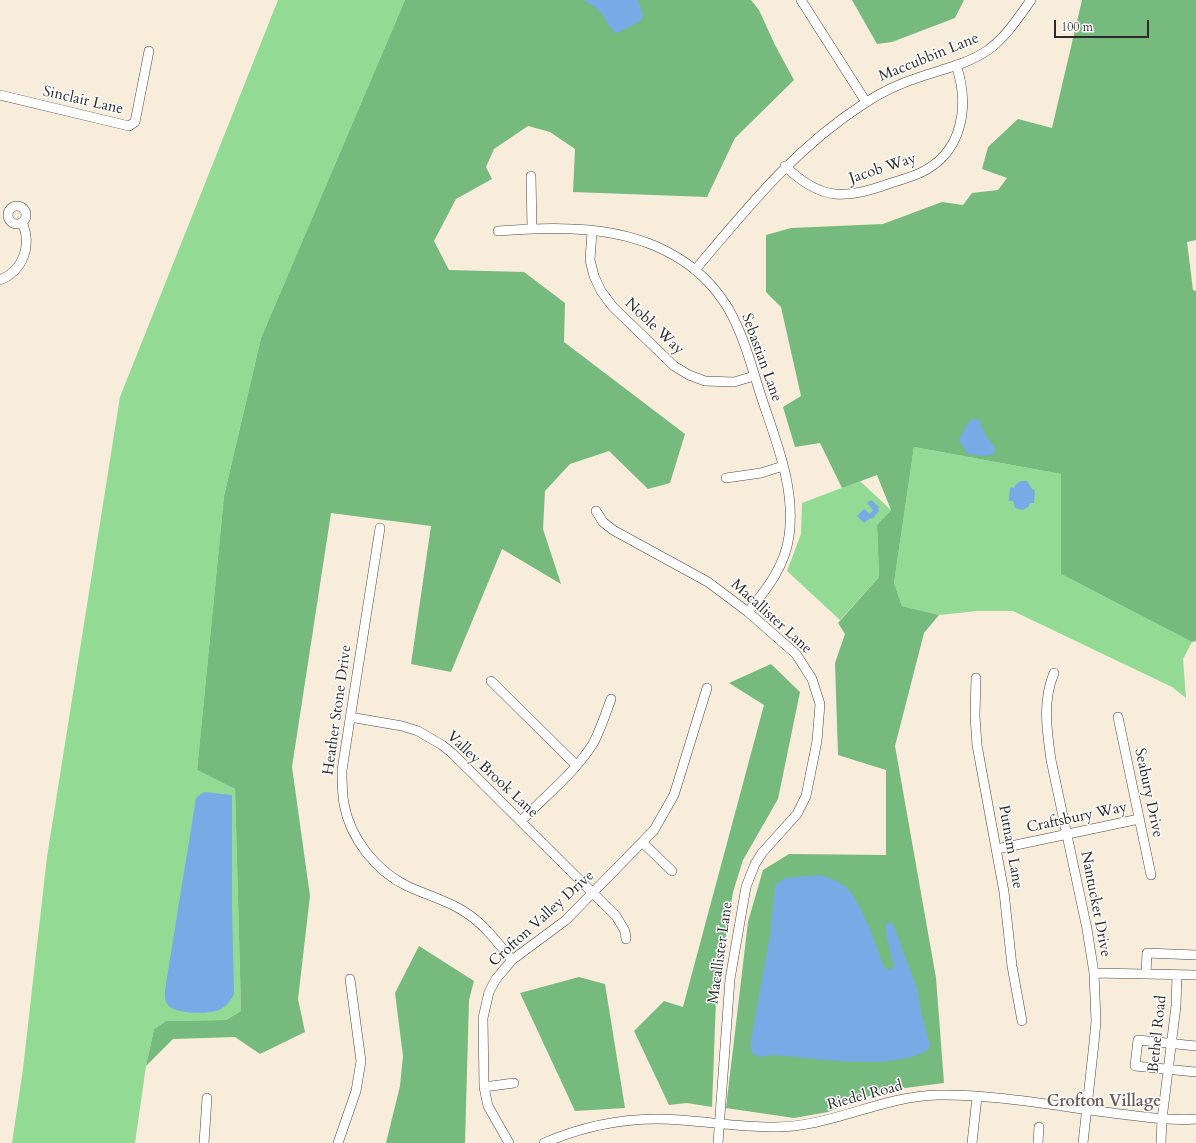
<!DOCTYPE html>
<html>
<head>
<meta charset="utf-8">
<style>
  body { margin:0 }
  #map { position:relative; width:1196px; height:1143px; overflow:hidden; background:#f8ecdb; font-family:Cardo,serif }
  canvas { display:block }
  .scale { position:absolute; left:1054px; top:20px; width:95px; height:18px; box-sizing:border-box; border:2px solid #2b2b2b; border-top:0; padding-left:5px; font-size:12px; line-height:14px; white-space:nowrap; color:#2b2b2b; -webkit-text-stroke:3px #fff; paint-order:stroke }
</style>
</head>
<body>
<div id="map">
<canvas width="1196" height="1143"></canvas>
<div class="scale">100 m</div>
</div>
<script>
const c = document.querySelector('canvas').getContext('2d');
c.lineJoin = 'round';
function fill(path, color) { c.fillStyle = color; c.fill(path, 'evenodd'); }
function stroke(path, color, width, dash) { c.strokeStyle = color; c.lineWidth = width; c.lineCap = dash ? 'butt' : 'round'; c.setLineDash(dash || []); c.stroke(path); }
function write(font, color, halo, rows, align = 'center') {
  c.font = font + ' Cardo,serif'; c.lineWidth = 3; c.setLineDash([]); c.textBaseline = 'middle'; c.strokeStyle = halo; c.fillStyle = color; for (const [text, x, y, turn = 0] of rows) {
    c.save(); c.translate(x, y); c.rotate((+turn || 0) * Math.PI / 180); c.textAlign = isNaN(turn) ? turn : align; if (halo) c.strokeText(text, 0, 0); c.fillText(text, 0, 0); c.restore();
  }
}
const green = new Path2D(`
  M278,0h127l-144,338 -37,158 -27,274 38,19 6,222 -15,9 -60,1 -12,8 -8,37 -11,77h-123l11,-74 24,-212 73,-460z
  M914,447l147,27v100l131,68 -9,17 3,39 -14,-11 -159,-76h-36l-38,4 -37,-9 -8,-23z
  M860,481l31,29 -14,15 2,52 -39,43 -53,-49 14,-37 1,-31z`);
const forest = new Path2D(`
  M405,0h346l8,10 16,35 19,35 -59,58 -28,59 -134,-5 2,-43 -25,-17 -22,-6 -34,23 -8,18 6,12 -36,20 -22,42 15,29 75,2 41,31 -1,39 121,92 -15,49 -22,6 -39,-38 -39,13 -25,27 -2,38 18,55 -59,-35 -51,123 -40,-8 20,-138 -100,-13 -39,254 18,129 -12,103 7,33 -45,22 -25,-17 -62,2 -27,27 8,-37 12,-8 60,-1 15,-9 -6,-222 -38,-19 27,-274 37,-158z
  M852,0h112l-9,18 -63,24 -15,2z
  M1082,0h114v240l-9,2 6,48 3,1v350l-4,1 -131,-68v-100l-147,-27 -20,136 8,23 37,9 -15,18 -29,113 41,232 8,105 -62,8 -54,21 -34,6 -68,-10 22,-186 15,-52 26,-16 97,1v-85l-48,-15 -3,-92 10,-29 -7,-11 41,-46 -2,-52 14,-15 -14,-35 -35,13 -22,-45 -25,4 -12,-40 18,-11 -20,-89 -15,-15v-57l25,-7 92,-4 59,-22 21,3 9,-12 26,-3 9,-12 -25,-9 6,-22 30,-28 34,9z
  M771,664l29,28 -22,107 -35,61 -10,32 -17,107 -4,108 -25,-4 -18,2 -35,-74 30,-30 19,6 81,-302 -35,-22z
  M419,946l55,35 -5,19 -4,143h-79l14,-57 3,-30 -8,-63z
  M579,977l26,7 20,124 -50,3 -55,-118z`);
const water = new Path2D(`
  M582,0h56l5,15 -1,5 -24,13c-9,-3 -10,-10 -15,-17 -5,-8 -12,-12 -21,-16z
  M974,418l5,2 6,14 10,14 -1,6 -9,2 -17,-2 -9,-13c3,-8 8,-19 15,-23z
  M1021,481h6l5,8 3,1 -1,13h-4l-1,3 -6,4 -8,-2 -2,-7h-4l1,-14 4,1 2,-4z
  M871,500l8,7 -1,2 1,2 -7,8 -2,-1 -6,5 -7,-7 7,-7 6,5 3,-4 -6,-7z
  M204,792l28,3v111l2,88c-4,8 -9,14 -18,17 -9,3 -42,3 -48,-6 -4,-5 -3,-10 -3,-15l31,-192z
  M821,875c9,3 17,6 25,12 14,12 32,62 38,80l5,3 5,-3 -8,-33v-10l4,-2 4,4 23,63 4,22 9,34 -3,6c-39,20 -111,7 -154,4l-13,2 -7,-3 -2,-4v-10l19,-104 5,-51 11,-7z`);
const minor = new Path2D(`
  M801,0l65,102
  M0,95l129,31 6,-4 1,-5 13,-66
  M785,166c37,36 61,33 106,17 10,-3 20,-6 29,-10 43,-20 50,-67 36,-108
  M531,176l1,52
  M8 215a9 9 0 1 1 18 0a9 9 0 1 1-18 0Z
  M498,231c59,-5 125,-6 177,25 21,12 40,31 53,52 15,26 23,56 32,85 15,46 36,94 29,143 -4,30 -22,53 -41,76
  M592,232l-2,28 4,16 7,15 12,16 61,59 15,9 16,6 29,1 20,-6
  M695,270c54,-64 100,-122 170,-167 18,-12 36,-20 55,-26 23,-8 48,-13 68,-27 18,-13 30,-32 43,-50
  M0,280c24,-10 32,-35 22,-58
  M726,478l35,-5 22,-7
  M596,511l7,11 10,8 95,52 40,30 48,42 16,25 8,25 -3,37 -11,55 -9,18 -35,39 -7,11 -9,23 -16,92 -12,164
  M380,528l-38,242c0,11 0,23 2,34 6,34 32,67 63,82 19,9 40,14 58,26 19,12 33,31 47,48
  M1054,673c-12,29 -7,58 -3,87l36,169 7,44 2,48 -2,22 -11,100
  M976,678l-1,38 2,29 27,147 8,74 10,55
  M491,681l85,84
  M350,717l52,9 16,5 24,14 10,8 164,163 9,15 1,8
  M1118,717l33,158
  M521,821c24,-25 55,-49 73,-79 7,-14 12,-29 17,-43
  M643,843l29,28
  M997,849l142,-30
  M1094,973l102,2
  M1146,974l1,-21 49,2
  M1196,1046l-58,-6 -3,26 61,6
  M484,1087l30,-4
  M204,1143l3,-45
  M338,1143l18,-52 5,-30 -11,-82
  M509,1143l-21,-37 -4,-19 -1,-69 6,-26 7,-13 16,-19 54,-40 88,-90 20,-35 33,-107
  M544,1143c42,-18 89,-27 136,-23 31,2 61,7 92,7 58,1 109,-31 166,-32 59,-1 123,12 182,19 25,3 50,7 76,5
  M972,1143l5,-46
  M1038,1143l1,-16
  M1161,1143l1,-24 14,-113 1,-31`);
const streetNames = [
  ["Maccubbin Lane",929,58,-22],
  ["Sinclair Lane",83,101,13],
  ["Jacob Way",883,169,-18],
  ["Noble Way",654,327,43],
  ["Sebastian Lane",761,358,70],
  ["Macallister Lane",771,617,42],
  ["Heather Stone Drive",338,710,-82],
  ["Valley Brook Lane",492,775,43],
  ["Seabury Drive",1148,793,78],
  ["Craftsbury Way",1077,818,-12],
  ["Putnam Lane",1010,847,80],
  ["Nantucket Drive",1095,904,79],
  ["Crofton Valley Drive",542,919,-42],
  ["Macallister Lane",721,953,-82],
  ["Bethel Road",1158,1034,-84],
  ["Riedel Road",865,1096,-15]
];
const neighbourhoodNames = [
  ["Crofton Village",1104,1102]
];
fill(green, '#93da94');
fill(forest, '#76ba7e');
fill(water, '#78abe5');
stroke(minor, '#4a4845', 10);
stroke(minor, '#fff', 9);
write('15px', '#2b2b2b', '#fff', streetNames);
write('bold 16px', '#6c5a56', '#fff', neighbourhoodNames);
</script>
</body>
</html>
